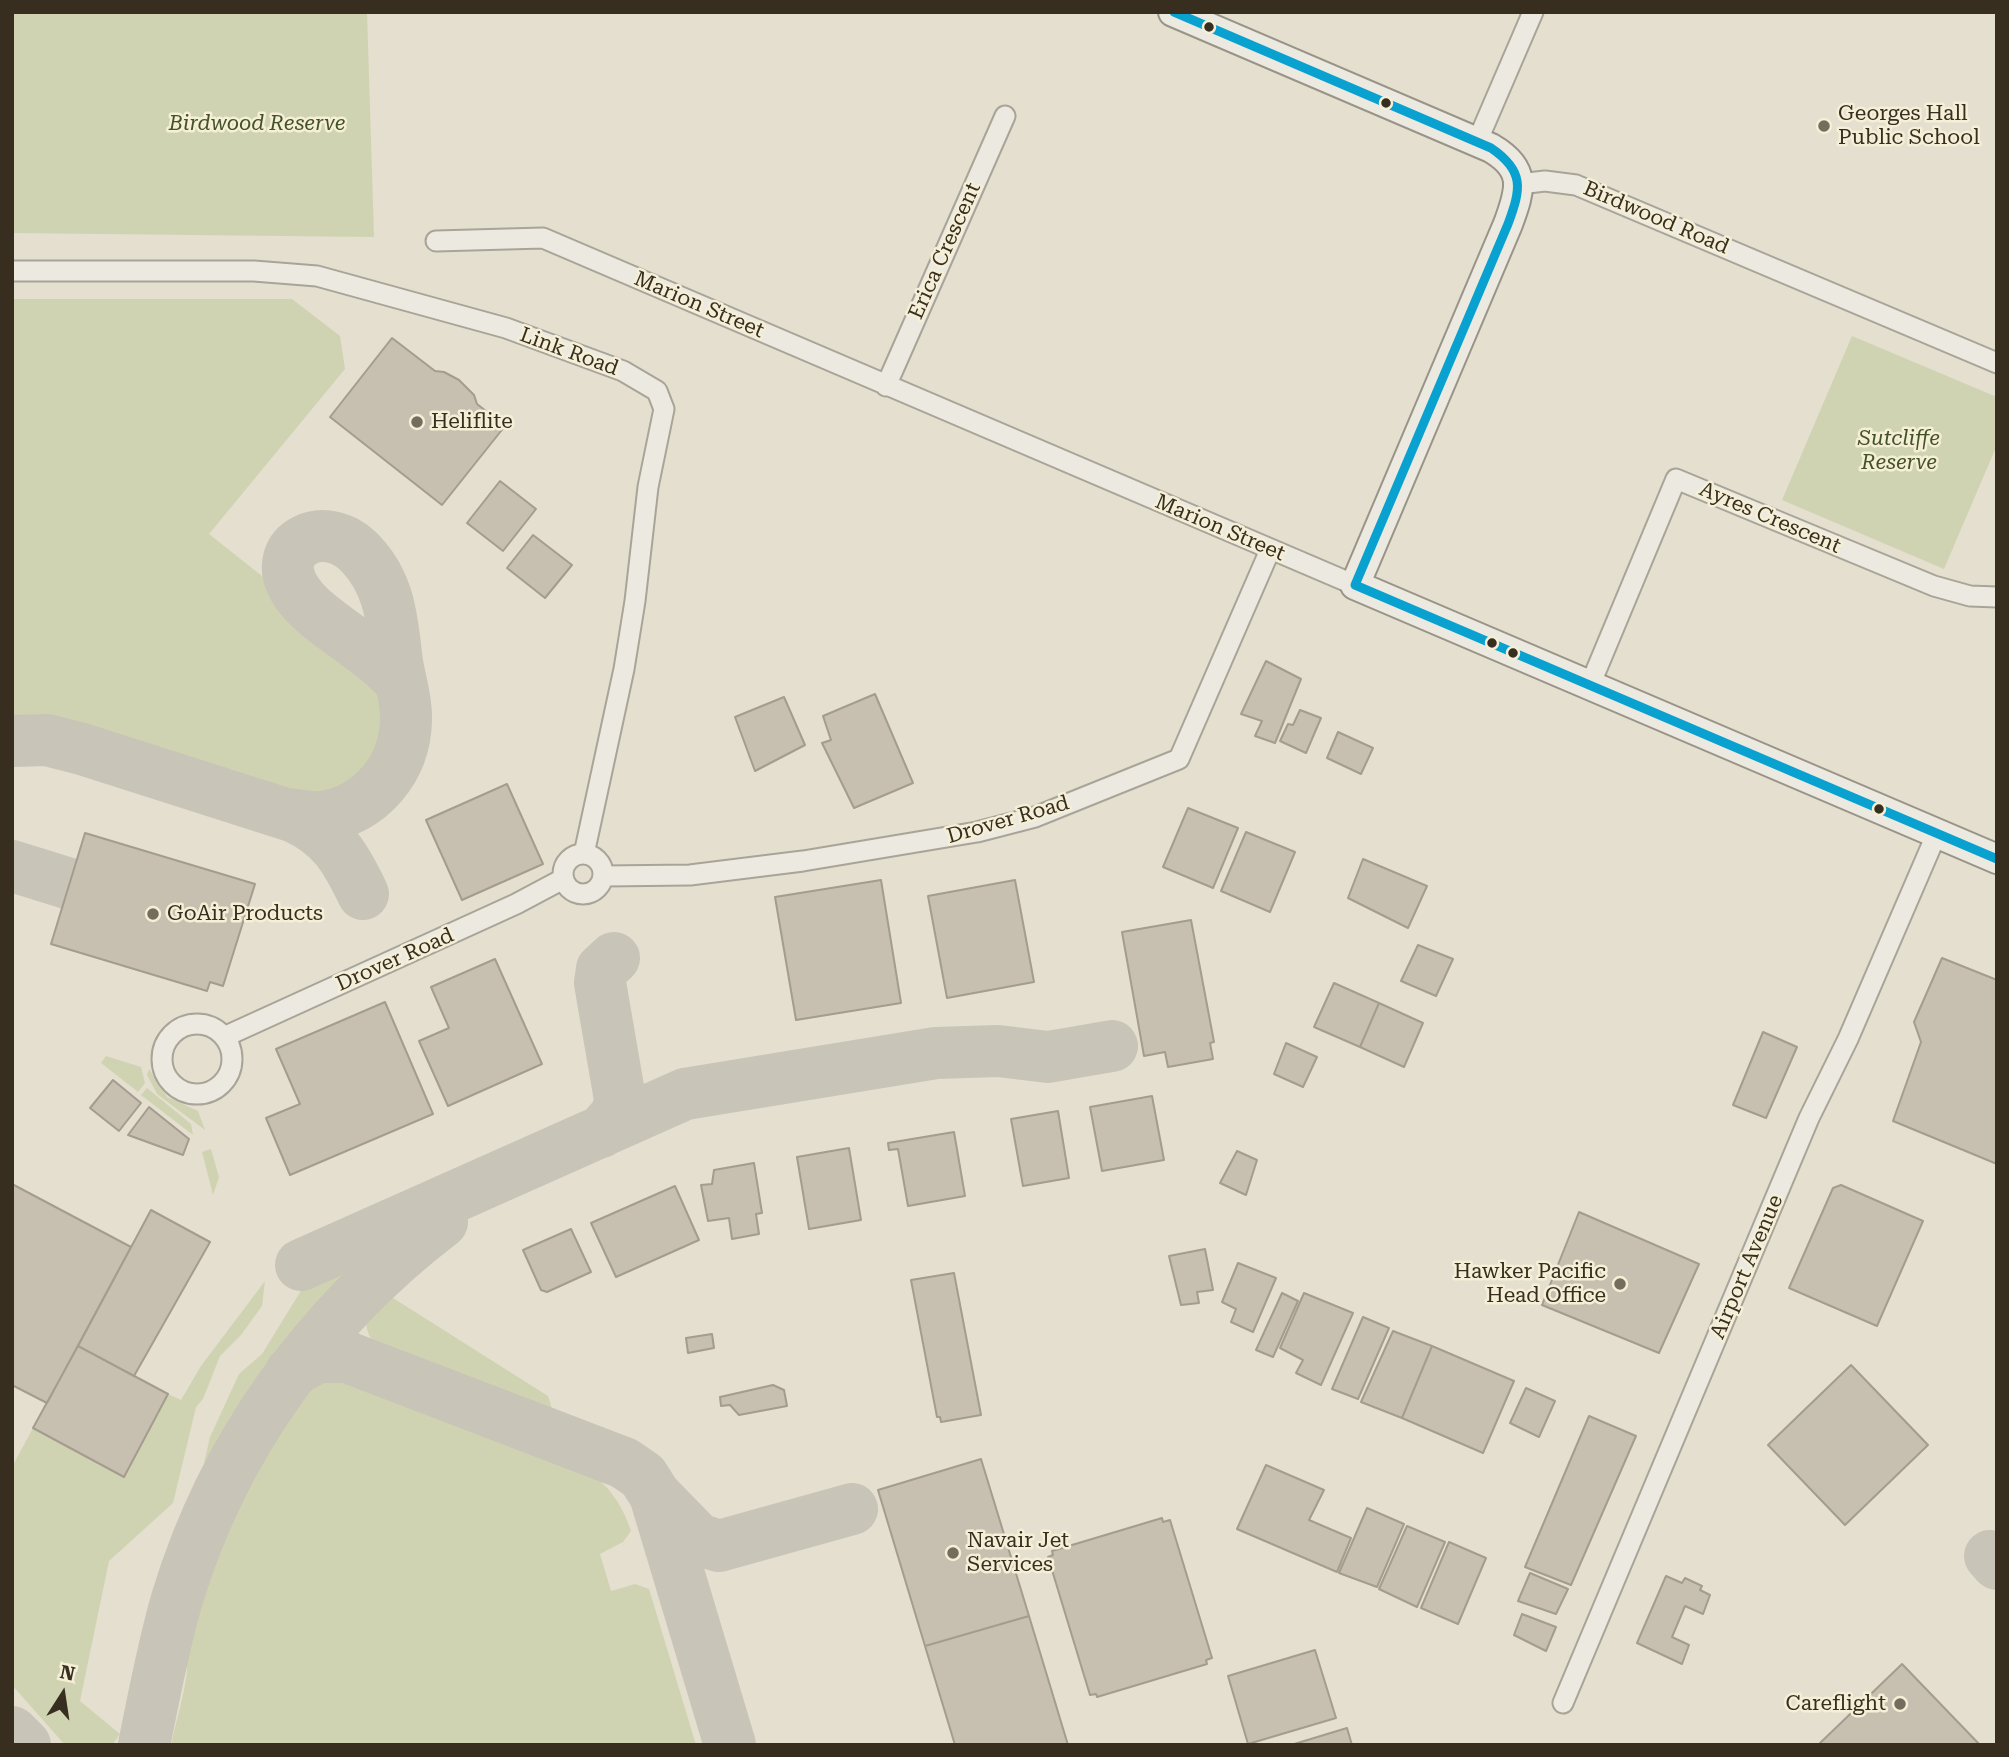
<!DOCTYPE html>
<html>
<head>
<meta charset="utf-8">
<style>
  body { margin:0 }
  #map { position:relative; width:2009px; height:1757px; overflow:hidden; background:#e4dfce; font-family:"Roboto Serif",serif }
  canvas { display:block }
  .frame { position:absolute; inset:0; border:14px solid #382e20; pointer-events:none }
  .north { position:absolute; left:28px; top:1659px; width:70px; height:70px; -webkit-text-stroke:5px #f4efd6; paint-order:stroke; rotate:12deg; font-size:19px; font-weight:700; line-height:28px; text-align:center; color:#382e20 }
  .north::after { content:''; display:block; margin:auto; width:24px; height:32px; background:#382e20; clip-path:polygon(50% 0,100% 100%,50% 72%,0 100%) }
</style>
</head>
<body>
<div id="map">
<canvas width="2009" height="1757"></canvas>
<div class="frame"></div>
<div class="north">N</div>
</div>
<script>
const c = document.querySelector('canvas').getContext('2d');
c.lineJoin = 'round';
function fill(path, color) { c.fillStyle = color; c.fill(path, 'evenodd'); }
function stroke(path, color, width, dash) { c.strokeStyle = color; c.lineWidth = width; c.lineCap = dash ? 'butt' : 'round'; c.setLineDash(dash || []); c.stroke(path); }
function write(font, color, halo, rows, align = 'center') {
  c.font = font + ' "Roboto Serif",serif'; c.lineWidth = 5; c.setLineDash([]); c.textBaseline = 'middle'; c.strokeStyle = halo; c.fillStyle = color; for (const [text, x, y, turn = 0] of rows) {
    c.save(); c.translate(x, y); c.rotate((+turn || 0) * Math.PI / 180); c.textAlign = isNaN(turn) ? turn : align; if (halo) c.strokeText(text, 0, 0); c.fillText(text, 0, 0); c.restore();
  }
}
const green = new Path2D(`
  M12,12h355l7,225 -362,-4z
  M12,299h280l48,37 5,33 -136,165 169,134c31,50 19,120 -45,134 -10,2 -22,0 -33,0l-236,-77 -35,-4 -17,1z
  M1852,336l145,61v48l-53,124 -162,-69z
  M106,1056l35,11 4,16 -7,9 -37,-29z
  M149,1069l18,28 31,14 7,19 -48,-36 -10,-19z
  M147,1088l44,36 2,11 -52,-40z
  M211,1149l8,28 -6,18 -11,-43z
  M345,1266l-4,20 -40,46 -46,61 -57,97 12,-53 29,-63 23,-20 40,-65z
  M265,1281l-3,25 -21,29 -21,21 -17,43 -7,8 -23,96 -64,58 -29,140 40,33 -8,11h-47l-53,-60v-218l21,-39 91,48 44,-82 13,6 20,-34z
  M383,1295l10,3 155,98 5,16 -5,1 -167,-65c-21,-14 -18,-38 2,-53z
  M329,1378l13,1 245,93c23,13 36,35 44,59l-8,11 -23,12 11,37 24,-7 14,5 47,156h-525c5,-24 13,-49 16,-73 1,-9 -4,-18 -4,-26 6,-50 86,-237 126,-263 7,-4 13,-5 20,-5z`);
const taxiway = new Path2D(`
  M12,741l35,-1 35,9 213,68c37,17 51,41 68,77
  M286,814c12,1 26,4 37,3 48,-8 82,-48 83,-97 1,-19 -6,-39 -9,-58 -5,-40 -6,-76 -36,-108 -35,-38 -92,-10 -67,34 18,33 80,60 107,95
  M12,866l58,18
  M601,1132l16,-18 3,-15 -20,-116 2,-14 12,-11
  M301,1265l384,-171 251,-41 62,-2 50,6 64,-11
  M291,1372l26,-15h30l277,106 19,13 12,19 75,250
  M655,1495l43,44 21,7 133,-37
  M1990,1556l7,8
  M12,1732l13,13
  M144,1745c10,-49 19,-98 33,-146 46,-152 139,-281 265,-377`);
const building = new Path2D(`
  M392,338l43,33 9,1 15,8 15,15 3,9 28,22 -63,79 -112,-88z
  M500,481l36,28 -33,42 -36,-28z
  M533,535l39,30 -27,33 -38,-30z
  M1266,661l35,18 -26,64 -20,-7 7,-15 -21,-7z
  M875,694l38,89 -59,25 -32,-65 9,-3 -8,-24z
  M784,697l21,48 -50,26 -20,-54z
  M1300,710l21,8 -15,35 -26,-12 8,-17 5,1z
  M1338,732l35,16 -12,26 -34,-16z
  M507,784l36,80 -81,36 -36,-80z
  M1188,808l50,20 -25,60 -50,-21z
  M1246,832l49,20 -25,60 -49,-21z
  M85,833l170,51 -32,102 -13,-4 -3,9 -156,-47z
  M1363,859l64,27 -19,42 -60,-30z
  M881,880l20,123 -105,17 -21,-123z
  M1015,880l19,102 -87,16 -19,-102z
  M1191,920l23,122 -4,1 3,16 -45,8 -3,-15 -21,4 -22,-124z
  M1418,945l35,14 -17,37 -35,-15z
  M1942,958l55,22v184l-104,-43 28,-79 -7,-20z
  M495,959l47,105 -94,42 -29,-65 30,-13 -18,-41z
  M1334,983l45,20 -19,44 -46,-20z
  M385,1002l48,112 -143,61 -24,-57 34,-14 -24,-55z
  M1379,1003l44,20 -19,44 -44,-20z
  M1763,1032l34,15 -31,71 -33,-13z
  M1286,1043l31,14 -14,30 -29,-13z
  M113,1080l28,23 -22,28 -29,-23z
  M1152,1096l12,64 -62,11 -12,-64z
  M149,1107l40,32 -6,16 -55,-20z
  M1058,1111l11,67 -46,8 -12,-67z
  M954,1132l11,64 -57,10 -10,-57 -9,1 -1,-7z
  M849,1148l12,72 -52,9 -12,-72z
  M1237,1151l20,9 -11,35 -26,-12z
  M754,1163l8,50 -6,1 3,20 -27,5 -3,-21 -21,3 -7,-36 11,-1 2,-14z
  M12,1184l119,63 -84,156 -35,-18z
  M1841,1185l82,36 -46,105 -88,-38 44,-100z
  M675,1186l24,54 -83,37 -25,-54z
  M151,1210l59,32 -76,134 -56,-30z
  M1579,1212l120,52 -40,89 -117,-48z
  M571,1229l20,43 -44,20 -6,-2 -18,-40z
  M1205,1249l8,41 -16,2 2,11 -18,2 -12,-49z
  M1238,1263l38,15 -23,54 -22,-10 5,-13 -14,-7z
  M954,1273l27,142 -40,7 -1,-5h-3l-26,-137z
  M1282,1293l16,8 -25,56 -17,-7z
  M1304,1293l49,20 -32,72 -25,-12 7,-13 -23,-12z
  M1363,1317l26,11 -31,71 -26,-10z
  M1393,1331l39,15 -30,72 -41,-16z
  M712,1334l2,14 -26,5 -2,-15z
  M78,1346l90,48 -44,83 -91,-49z
  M1432,1346l82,35 -31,72 -81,-35z
  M1851,1365l77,80 -83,80 -77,-80z
  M773,1385l11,5 3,16 -48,9 -9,-10 -9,1 -1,-9z
  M1526,1388l29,13 -16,36 -29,-14z
  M1589,1416l47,20 -65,149 -46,-18z
  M981,1459l48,157 -104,30 -47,-156z
  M1266,1465l58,25 -15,30 42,18 -14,34 -100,-43z
  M1367,1508l37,16 -27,63 -38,-14z
  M1162,1518l1,4 7,-2 42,138 -6,2 1,4 -110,33 -1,-3 -6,1 -42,-138 5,-2 -1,-4z
  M1407,1526l38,16 -28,65 -38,-18z
  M1449,1542l37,16 -28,66 -37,-16z
  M1530,1573l38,16 -12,25 -38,-13z
  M1666,1576l16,7 3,-5 17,8 -2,4 10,5 -7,19 -18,-8 -13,31 17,8 -7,19 -45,-21z
  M1522,1614l34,13 -10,24 -32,-16z
  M1029,1616l39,129h-113l-30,-99z
  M1315,1650l21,68 -88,26 -20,-68z
  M1902,1664l78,81h-162z
  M1347,1728l5,17h-61z`);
const minor = new Path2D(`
  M1477,142l56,-130
  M1519,184l26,-3 31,4 421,178
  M436,241l107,-3 812,347
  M12,271h242l63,5 189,52 117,43 34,20 7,18 -16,78 -13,114 -11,68 -40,185
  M886,386l119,-270
  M1590,685l86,-206 258,107 36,10 27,1
  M563 874a20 20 0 1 1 40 0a20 20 0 1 1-40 0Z
  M604,876l86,-1 113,-14 174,-29 58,-15 144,-58 91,-209
  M162 1059a35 35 0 1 1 70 0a35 35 0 1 1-70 0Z
  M224,1037l292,-133 47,-25
  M1563,1703l246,-585 39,-79 89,-206`);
const secondary = new Path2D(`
  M1173,12l318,136c36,21 30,41 17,76l-153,361 642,274`);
const bus1 = new Path2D(`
  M1174,12l317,136c34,23 30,41 17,76l-153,361
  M1355,585l642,274`);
const markers = [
  [1209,27,6,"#382e20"],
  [1386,103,6,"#382e20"],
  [1824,126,7,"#746c5d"],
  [417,422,7,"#746c5d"],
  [1492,643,6,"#382e20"],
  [1513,653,6,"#382e20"],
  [1879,809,6,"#382e20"],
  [153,914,7,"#746c5d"],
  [1620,1284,7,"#746c5d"],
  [953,1553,7,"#746c5d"],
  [1900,1704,7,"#746c5d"]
];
const poiNames = [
  ["Georges Hall",1838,114],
  ["Public School",1838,138],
  ["Heliflite",431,422],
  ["GoAir Products",167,914],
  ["Hawker Pacific",1606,1272,"right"],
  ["Head Office",1606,1296,"right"],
  ["Navair Jet",967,1541],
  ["Services",967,1565],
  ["Careflight",1886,1704,"right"]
];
const parkNames = [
  ["Birdwood Reserve",257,124],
  ["Sutcliffe",1899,439],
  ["Reserve",1899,463]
];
const streetNames = [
  ["Birdwood Road",1656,218,23],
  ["Erica Crescent",945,251,-66],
  ["Marion Street",699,305,23],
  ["Link Road",569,352,20],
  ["Ayres Crescent",1770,518,23],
  ["Marion Street",1220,528,23],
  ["Drover Road",1008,820,-16],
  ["Drover Road",395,960,-24],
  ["Airport Avenue",1747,1267,-67]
];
fill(green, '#d0d3b2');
stroke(taxiway, '#c8c4b7', 52);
fill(building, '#c7bfaf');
stroke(building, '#a49c8e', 2);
stroke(minor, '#a9a498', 23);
stroke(secondary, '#999487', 32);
stroke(minor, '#eceae0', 19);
stroke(secondary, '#eceae0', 28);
stroke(bus1, '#08a1d0', 9);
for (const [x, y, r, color] of markers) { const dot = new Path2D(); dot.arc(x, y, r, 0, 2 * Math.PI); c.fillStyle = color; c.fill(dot); stroke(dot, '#f4efd6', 2.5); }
write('21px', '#382e20', '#f4efd6', poiNames, 'left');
write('italic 21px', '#435327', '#f4efd6', parkNames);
write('21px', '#382e20', '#f4efd6', streetNames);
</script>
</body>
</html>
